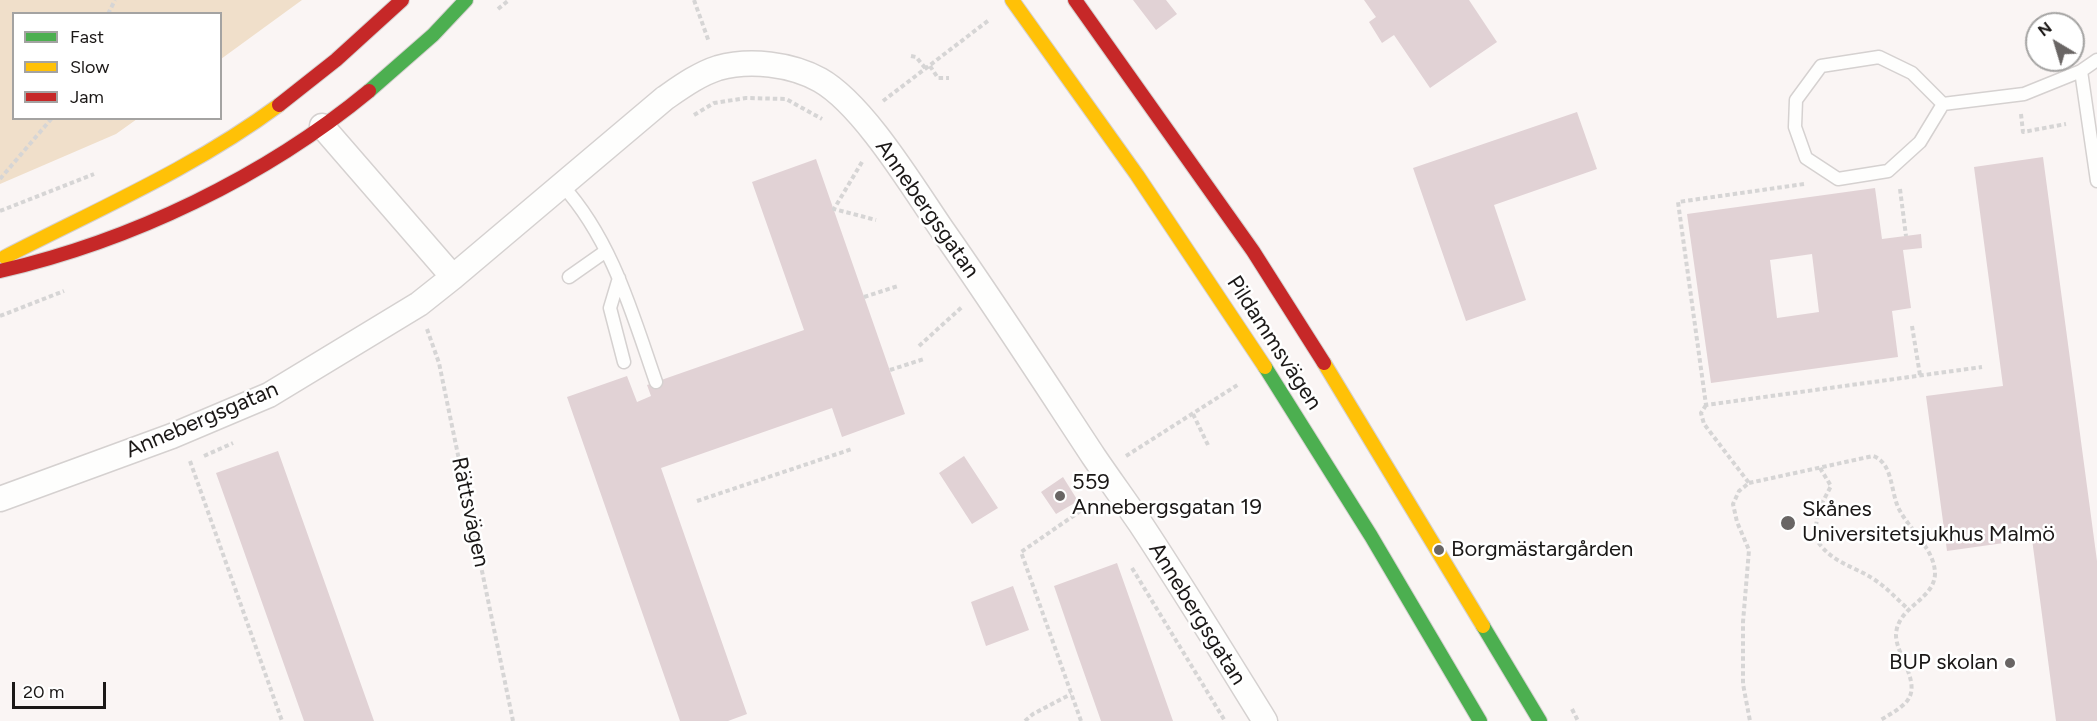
<!DOCTYPE html>
<html>
<head>
<meta charset="utf-8">
<style>
  body { margin:0 }
  #map { position:relative; width:2097px; height:721px; overflow:hidden; background:#faf5f4; font-family:Figtree,sans-serif }
  canvas { display:block }
  .legend { position:absolute; left:12px; top:12px; width:210px; height:108px; box-sizing:border-box; background:#fff; border:2px solid #a4a3a2; margin:0; padding:8px 10px; list-style:none; font-size:18px; color:#1b1817 }
  .legend li { display:flex; align-items:center; gap:12px; height:30px }
  .legend b { width:30px; border:2px solid #a4a3a2 }
  .north { position:absolute; left:2025px; top:12px; width:60px; height:60px; box-sizing:border-box; background:#fff; border:2px solid #a4a3a2; border-radius:50%; rotate:322deg; font-size:16px; font-weight:700; line-height:24px; text-align:center; color:#1b1817 }
  .north::after { content:''; display:block; margin:auto; width:21px; height:27px; background:#696564; clip-path:polygon(50% 0,100% 100%,50% 72%,0 100%) }
  .scale { position:absolute; left:12px; top:682px; width:94px; height:27px; box-sizing:border-box; border:3px solid #1b1817; border-top:0; padding-left:8px; font-size:18px; line-height:21px; white-space:nowrap; color:#1b1817; -webkit-text-stroke:4px #fff; paint-order:stroke }
</style>
</head>
<body>
<div id="map">
<canvas width="2097" height="721"></canvas>
<ul class="legend">
<li><b style="height:8px;background:#4caf50"></b>Fast</li>
<li><b style="height:8px;background:#ffc107"></b>Slow</li>
<li><b style="height:8px;background:#c62828"></b>Jam</li>
</ul>
<div class="north">N</div>
<div class="scale">20 m</div>
</div>
<script>
const c = document.querySelector('canvas').getContext('2d');
c.lineJoin = 'round';
function fill(path, color) { c.fillStyle = color; c.fill(path, 'evenodd'); }
function stroke(path, color, width, dash) { c.strokeStyle = color; c.lineWidth = width; c.lineCap = dash ? 'butt' : 'round'; c.setLineDash(dash || []); c.stroke(path); }
function write(font, color, halo, rows, align = 'center') {
  c.font = font + ' Figtree,sans-serif'; c.lineWidth = 5; c.setLineDash([]); c.textBaseline = 'middle'; c.strokeStyle = halo; c.fillStyle = color; for (const [text, x, y, turn = 0] of rows) {
    c.save(); c.translate(x, y); c.rotate((+turn || 0) * Math.PI / 180); c.textAlign = isNaN(turn) ? turn : align; if (halo) c.strokeText(text, 0, 0); c.fillText(text, 0, 0); c.restore();
  }
}
const green = new Path2D(`
  M0,0h302l-81,59 -1,-45h-206v104l123,1 -21,15 -116,50z`);
const building = new Path2D(`
  M1133,0h33l11,14 -21,16z
  M1364,0h105l28,42 -67,46 -36,-53 -12,8 -13,-21 7,-5z
  M1577,112l20,57 -103,36 32,95 -60,21 -53,-153z
  M2043,157l54,404v160h-41l-24,-182 -85,12 -21,-155 77,-10 -29,-219z
  M816,159l89,255 -63,23 -10,-29 -171,60 86,246 -19,7h-48l-113,-324 60,-21 10,26 14,-6 -4,-11 157,-55 -52,-148z
  M1875,188l7,51 39,-5 1,14 -19,2 8,58 -19,3 6,46 -187,26 -24,-169zM1812,254l7,58 -42,6 -7,-58z
  M278,451l96,270h-70l-68,-192 -20,-56z
  M964,456l34,52 -26,16 -33,-51z
  M1063,477l15,24 -22,13 -15,-22z
  M1117,563l56,158h-72l-25,-71 -22,-64z
  M1013,586l16,44 -43,16 -15,-44z`);
const path = new Path2D(`
  M694,0l15,42
  M498,9l11,-9
  M108,14l7,-14
  M911,56l5,1 10,12
  M930,66l8,12h11
  M883,101l106,-81
  M2021,114l2,18 43,-8
  M694,115l20,-12 32,-5 40,1 36,20
  M862,162l-28,47 42,11
  M0,179l52,-61
  M1804,184l-126,18 28,203 276,-38
  M1900,189l6,47
  M0,211l94,-37
  M864,297l34,-11
  M0,316l64,-25
  M1912,326l8,49
  M427,329l12,34 74,358
  M919,346l44,-40
  M890,370l34,-11
  M1706,405l-5,8 3,11 45,59 -10,8 -6,13 4,18 12,28 -6,72v62l7,37
  M1193,414l15,31
  M204,456l29,-13
  M1126,456l113,-72
  M190,461l92,260
  M1820,468l11,18 -12,23 -5,27c17,28 37,28 61,44 12,8 22,19 33,29
  M1749,483l124,-27c21,7 17,38 27,55 11,20 35,39 35,63 -1,26 -37,32 -39,60 -1,22 31,53 6,72 -7,6 -15,10 -23,15
  M697,501l155,-52
  M1132,568l93,153
  M1572,709l6,12
  M1025,721l8,-7 38,-20
  M1081,721l-60,-169 71,-49`);
const lane = new Path2D(`
  M1879,57l33,16 31,31 -23,38 -32,29 -50,8 -32,-21 -11,-31 1,-27 25,-34z
  M2081,71l16,110
  M1943,104l81,-10 57,-23 16,-11
  M562,185c50,55 70,128 94,197
  M569,277l37,-26
  M619,278l-9,30 14,54`);
const street = new Path2D(`
  M322,126l131,151
  M0,499l172,-63 97,-41 150,-91 34,-27 212,-179c16,-11 34,-24 53,-30 32,-9 73,-4 102,12 44,25 94,109 123,151 52,74 101,150 151,226 15,22 31,44 46,66 43,65 84,132 125,198`);
const fast = new Path2D(`
  M369,91l64,-56 33,-35
  M1265,367l106,169 109,185
  M1483,626l57,95`);
const slow = new Path2D(`
  M1012,0l125,175 128,192
  M5,257c93,-48 189,-89 274,-152
  M1324,363l159,263`);
const jam = new Path2D(`
  M1075,0l178,251 71,112
  M279,105l57,-45 66,-60
  M0,271c131,-30 265,-94 369,-180`);
const markers = [
  [1060,496,6,"#696564"],
  [1788,523,8,"#696564"],
  [1439,550,6,"#696564"],
  [2010,663,6,"#696564"]
];
const streetNames = [
  ["Annebergsgatan",927,209,55],
  ["Pildammsvägen",1274,343,57],
  ["Annebergsgatan",202,420,-23],
  ["Rättsvägen",470,512,78],
  ["Annebergsgatan",1197,614,58]
];
const poiNames = [
  ["559",1072,483],
  ["Annebergsgatan 19",1072,508],
  ["Skånes",1802,510],
  ["Universitetsjukhus Malmö",1802,535],
  ["Borgmästargården",1451,550],
  ["BUP skolan",1998,663,"right"]
];
fill(green, '#f0dfca');
fill(building, '#e1d2d5');
stroke(lane, '#d5d1d0', 15);
stroke(street, '#d5d1d0', 27);
stroke(fast, '#d5d1d0', 16);
stroke(slow, '#d5d1d0', 16);
stroke(jam, '#d5d1d0', 16);
stroke(path, '#d6d5d5', 4, [4.5, 3]);
stroke(lane, '#fefefd', 12);
stroke(street, '#fefefd', 24);
stroke(fast, '#4caf50', 14);
stroke(slow, '#ffc107', 14);
stroke(jam, '#c62828', 14);
for (const [x, y, r, color] of markers) { const dot = new Path2D(); dot.arc(x, y, r, 0, 2 * Math.PI); c.fillStyle = color; c.fill(dot); stroke(dot, '#fff', 2); }
write('22px', '#1b1817', '#fff', streetNames);
write('22px', '#1b1817', '#fff', poiNames, 'left');
</script>
</body>
</html>
